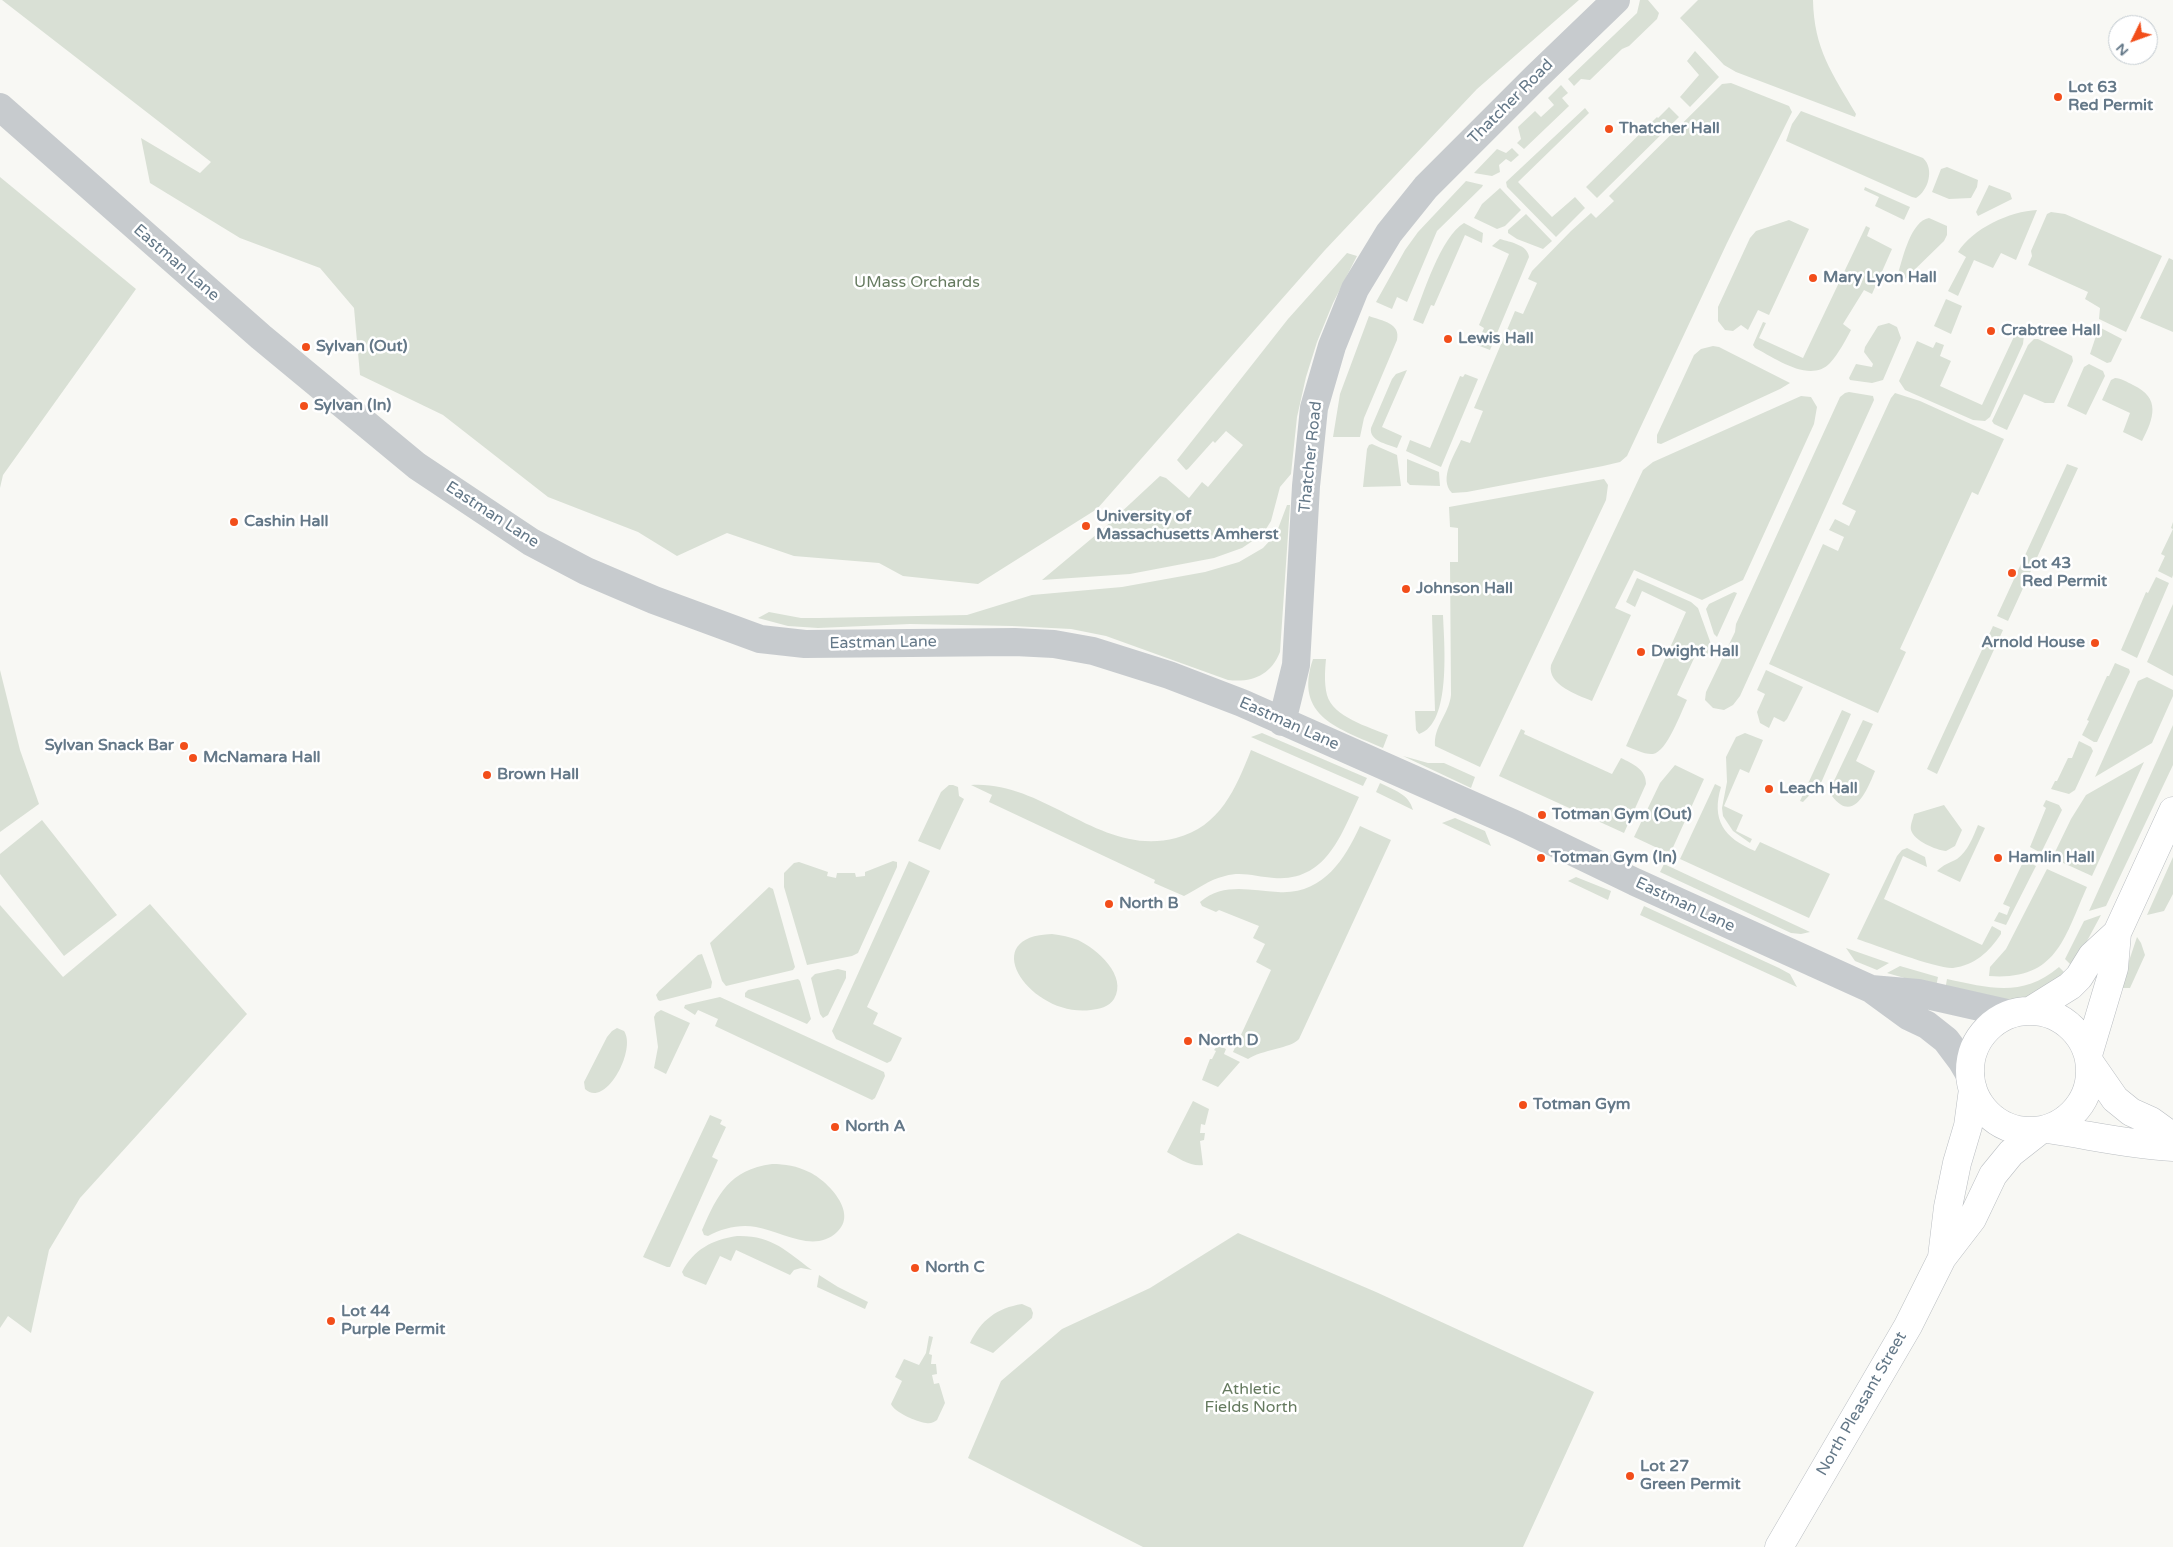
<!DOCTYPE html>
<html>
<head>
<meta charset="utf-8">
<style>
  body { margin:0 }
  #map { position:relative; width:2173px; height:1547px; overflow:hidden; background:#f8f8f4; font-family:"Varela Round",sans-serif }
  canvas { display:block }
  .north { position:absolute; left:2108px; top:15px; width:50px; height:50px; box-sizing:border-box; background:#fff; border:1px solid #c1c9cf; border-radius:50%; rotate:228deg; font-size:14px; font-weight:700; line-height:20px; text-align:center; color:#647888 }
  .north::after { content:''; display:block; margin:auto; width:18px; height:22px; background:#f24e1a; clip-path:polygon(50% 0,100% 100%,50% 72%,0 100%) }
</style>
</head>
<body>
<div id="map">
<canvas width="2173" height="1547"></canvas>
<div class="north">N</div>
</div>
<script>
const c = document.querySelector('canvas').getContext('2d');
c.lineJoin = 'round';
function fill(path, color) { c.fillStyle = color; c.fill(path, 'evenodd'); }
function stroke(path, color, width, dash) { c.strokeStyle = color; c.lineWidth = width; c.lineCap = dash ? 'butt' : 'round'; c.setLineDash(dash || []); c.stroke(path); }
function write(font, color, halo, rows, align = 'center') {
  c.font = font + ' "Varela Round",sans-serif'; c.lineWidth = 5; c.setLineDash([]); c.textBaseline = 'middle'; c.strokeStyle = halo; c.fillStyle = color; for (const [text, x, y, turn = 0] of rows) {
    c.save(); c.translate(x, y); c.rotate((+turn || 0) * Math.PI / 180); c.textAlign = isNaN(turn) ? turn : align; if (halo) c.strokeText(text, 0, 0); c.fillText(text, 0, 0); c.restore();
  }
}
const green = new Path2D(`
  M2,0h1577l-102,89 -152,161 -228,259 -119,75 -75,-8 -24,-13 -85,-7 -67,-23 -50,23 -39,-24 -90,-35 -105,-82 -83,-40 -6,-67 -34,-40 -80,-30 -90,-55 -9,-45 59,35 11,-11z
  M1640,0h8l11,13 -2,6 -28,27 -7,3 -32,31 -9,-1 -7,7 -6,-7 69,-66z
  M1698,0h115c1,49 19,73 43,114l-1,3 -119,-45 -12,-7 -44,-47z
  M1695,51l24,26 -29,30 -10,-10 19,-22 -12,-14z
  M1731,83l58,23 3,6 -65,131 -100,213 -7,6 -17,4 -136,26 -15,1c-14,-14 3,-39 9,-53l9,3 13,-32 -9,-3 41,-97 8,3 14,-31 -9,-4 4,-8 39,-40 20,-18 5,5 18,-17 -5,-5 113,-112z
  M1561,85l7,8 -6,5 7,8 -45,43 -7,-6 4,-4 -3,-12 17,-16 6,6 13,-12 -6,-7z
  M1669,107l10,10 -82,81 -11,-11 71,-70 1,1z
  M1585,108l4,5 -71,69 34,35 23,-20 10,11 -29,29 -49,-50 -1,-5z
  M1801,111l122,47c12,11 5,33 -7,40l-4,-1 -126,-56 6,-17z
  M1512,148l7,7 -8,7 -5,-3 -7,6 1,7 -8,4 -18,-3 23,-24 9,4z
  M1947,167l31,13 -1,7 -6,11 -22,1 -17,-7 9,-23z
  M0,177l136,112 -133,186 -3,13z
  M1466,181l17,4 -1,2 -45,44 -30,71 -10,-5 -5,12 -16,-7 29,-52 13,-18z
  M1989,185l21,8 2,6 -34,17 -2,-4z
  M1865,187l45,20 -6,13 -29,-14 4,-9 -15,-7z
  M1500,188l21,22 -16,16 -8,3 -23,-11 8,-14z
  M2037,210l-21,50 -15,-7 -8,15 -19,-8 -16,36 -10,-5 18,-34 -8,-5c14,-23 52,-41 79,-42z
  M2051,212l14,2 97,42 -36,76 -27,-13 1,-11 -15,-9 3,-7 -60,-27 4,-9 -1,-5 16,-37z
  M1526,214l26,27 -9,8 -26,-10 -9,-6v-3z
  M1929,218l18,8v9l-3,6 -40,39 -4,1 -2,-7c5,-17 13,-53 31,-56z
  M1789,220l20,9 -40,86 -11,-5 -10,20 -7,-5 -8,6 -8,-1 -7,-9v-14l32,-69 6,-7z
  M1464,223l19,10 -1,10 -17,-8 -31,71 -3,-1 -8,19 -10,-4c10,-25 28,-84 51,-97z
  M1866,226l4,2 -3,8 25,13 -20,45 -8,-4 -21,34 8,6c-6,11 -12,23 -21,33 -20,21 -55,-5 -75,-15l-2,-3 10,-23 3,1 -7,15 44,20z
  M1500,239c10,3 28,6 29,18l-39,93 -13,-5 7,-17 -5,-3 30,-71 -17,-8z
  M1347,253l10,3 -24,47 -16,39 -11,35 -9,40 -6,57 -11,13 -9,34 -5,8 -9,9 -15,10 -28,10 -84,16 -88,6 61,-51 57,-53 6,2 23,20 13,-16 6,5 35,-42 -17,-14 -11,12 -2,-2 -25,28 -2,1 -9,-10 111,-141z
  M2169,258l4,2v72l-33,-14z
  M1946,299l16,7 -11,28 -17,-8z
  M1369,316c13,5 32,7 28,24l-33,78 -4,19h-27l7,-43z
  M1889,323l8,4 4,11 -18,42 -11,3 -22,-3 -1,-2 7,-14 16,3 1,-3 -9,-12 1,-5 13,-21z
  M2099,327l23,12 -11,23 -4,1 -17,-9z
  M2018,328l6,7 -1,9 -33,73 -5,4 -12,-1 -68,-30 -6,-9 18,-40 16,7 3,-6 8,3 -4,11 11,5 -11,25 42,19z
  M2034,339h4l34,17 1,5 -19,42h-9l-21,-9 -17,36 -13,-6 -2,-3 36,-76z
  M1713,346l6,1 71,36 -10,6 -119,55 -4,-1v-8l37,-80 7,-6z
  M2089,364l14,7 2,5 -19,39 -19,-9 17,-39z
  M1407,370l-25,57 20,9 -5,12c-10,-4 -28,-7 -26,-20l21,-49 4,-5z
  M1465,374l13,5 -37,88 -35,-16 4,-11 20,8 30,-72 3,1z
  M2115,378c6,0 12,4 18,7 28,13 21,33 9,56l-19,-9 7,-19 -28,-13 9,-20z
  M1849,392l24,4 1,4 -134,296 -7,9 -9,5 -11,-2 -8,-8 1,-8 29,-60 1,-8 104,-227 5,-4z
  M1895,393l25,8 84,38 -26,56 -6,-3 -72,157 6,3 -28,61 -109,-49 54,-120 15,7 6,-14 -15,-7 6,-11 14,7 7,-15 -14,-7 49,-106z
  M1801,396l10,1 6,10 -3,17 -71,156 -41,20 -68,-30 -19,38 16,7 -39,86c-14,-6 -45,-16 -41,-36l92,-195 10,-8z
  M1372,444l25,11 4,31 -38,1 4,-38 2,-4z
  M1407,459l32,13 1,14 -30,-1 -3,-3z
  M2067,464l11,4 -70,153 -11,-5z
  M1604,479l4,6 -2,15 -126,267 -45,-21c-2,-19 14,-32 16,-51l-1,-133h8v-34l-8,-1 -1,-20z
  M1287,505h3l-10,147c-9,23 -28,31 -52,28l-122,-44 -35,-7 -59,-3 -102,-2 -92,4 -30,-2 -30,-8 11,-6 32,6h18l148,-3 65,-20 90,-8 83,-15 34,-10 24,-14 13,-14z
  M2173,522v53l-1,3 -14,-7 7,-15 -4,-2 12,-25 -2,-1z
  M2156,577l13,6 -32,75 -16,-8 25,-58 2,1z
  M1637,578l54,24 7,6 13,36 -5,14 -10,-4 -19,41 10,5c-6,12 -20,52 -34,54 -8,1 -19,-5 -27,-8l60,-134 -44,-21 -7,16 -9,-5z
  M1734,592l3,1 -20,44 -3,-3 -8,-25 3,-5z
  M2173,604v72l-26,-14z
  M1432,615h11c1,27 9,109 -24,119l-3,-4 -1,-19h20z
  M1993,626l10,4 -66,144 -10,-5z
  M1313,659h13c-1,11 -2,24 1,36 6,22 42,32 61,40l-5,13c-43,-19 -90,-31 -70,-89z
  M2115,663l14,6 1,3 -33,70h-3l-12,-7 7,-14 -2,-1 20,-44h2z
  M0,670l20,80 19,54 -39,28z
  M1766,670l37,17 -16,32 -3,3 -10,-5 -5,11 -9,-5 -3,-11 8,-18 -8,-4z
  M2147,677l26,13v6l-21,47 -57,34 43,-96z
  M1842,710l9,4 -30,69 -18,19 -3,-1z
  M1863,720l10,4 -17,37 19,10c-7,17 -21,54 -43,25l1,-13z
  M2173,725v40l-67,141 -17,5z
  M1521,729l4,2 -1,3 88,40 9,-16c12,6 25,11 25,26l-22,49 -125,-57z
  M1262,733l105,45 -4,8 -112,-49z
  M1745,733l18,7 -14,33 -9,-4 -16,37 19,9 -7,16 16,8 -2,4 -17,-12 -10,-15 -1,-8 5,-26 -1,-25 10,-20z
  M2079,741l12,6 2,4 -18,39 -6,4 -18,-5 4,-8h2l11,-23h4z
  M1251,750l108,47c-18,38 -33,85 -85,81 -17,-1 -32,-7 -49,-2 -17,4 -27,13 -41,20l-30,-13 1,-3 -166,-78 3,-7 -21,-10c74,-5 130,73 205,53 44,-11 60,-50 75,-88z
  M1403,756l25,7h16l31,14 -4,11z
  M2144,762l-52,114 -33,-15 -4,-9 16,-33 15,-24z
  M1675,765l29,14 -34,75 -36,-17 26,-54z
  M1380,783c14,7 29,11 33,27l-37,-18z
  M1715,784l6,3c-10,33 3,51 34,64l5,-9 70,32 -21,44 -129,-59z
  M949,785h4l5,2 1,9 5,3 -24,51 -22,-9 23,-49z
  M2046,800l13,5 3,5 -21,43 -11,-6 16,-39 -3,-2z
  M1944,805l18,25 -7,16 -9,5c-10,-1 -32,-10 -35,-21 -1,-5 2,-11 3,-16z
  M1455,818l30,13 6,15 -49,-23z
  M42,820l75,95 -53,41 -64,-82v-20z
  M1978,825l7,3 -25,54 -23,-11c6,-6 12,-8 20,-12 11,-8 16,-22 21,-34z
  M1360,826l31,14 -92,199c-7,9 -38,11 -51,20l-15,-7 38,-82 -15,-8 9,-18 -12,-6 6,-12 -40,-16 -3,2 -14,-6 -2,-4c24,-20 51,-11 78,-10 44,3 66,-31 82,-66z
  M1907,848l18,9 2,10 -24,-11 -19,43 98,46 10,-19 9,5v3c-12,18 -26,31 -48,34 -16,1 -78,-23 -96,-29l40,-83 5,-6z
  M2173,857v37l-9,17 -17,4z
  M2024,860l12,6 -30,59 -12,-4 5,-9 8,3 3,-8 -7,-3z
  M893,861l4,1v5l-39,86 -6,3 -45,9 -23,-78v-14l10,-10 5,-1 29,10 -1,4 9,2 1,-5h18l1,4 9,-1v-4z
  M909,861l21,10 -63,136 11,6 -5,11 29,14 -11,23 -4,2 -51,-24 -4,-8z
  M1664,864l146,68 -9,2 -10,-1 -131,-61z
  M2047,869l40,18c-23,51 -30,94 -98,89l1,-9 16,-18z
  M1576,877l35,14 -3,9 -40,-19z
  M769,887l4,2 22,78 -2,3 -67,16 -4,-5 -12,-38z
  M150,904l97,110 -167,184 -31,52 -18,83 -23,-17 -8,12v-423l63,72z
  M1644,906l135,62 11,6 7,13 -157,-72z
  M2101,915l-28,52 -8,-8 19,-38z
  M1052,934c9,1 18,3 26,6 19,9 50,36 36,59 -5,8 -15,10 -23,11 -60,8 -117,-74 -39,-76z
  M2137,937l4,6 4,12 -15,33h-10z
  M1846,948l43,15 -12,7 -22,-9z
  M702,954l10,28 -1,6 -51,13 -2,-1 -2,-5 3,-4 39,-36z
  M1900,966l38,11 -2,10 -49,-14z
  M2059,967l8,8c-12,7 -25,17 -37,22 -25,9 -59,-3 -85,-7l2,-11c43,9 75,19 112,-12z
  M838,969l8,2v7l-18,37 -5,3 -3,-4 -9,-36 4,-4z
  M798,979l2,2 11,38 -4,5 -62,-27v-4l3,-3z
  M720,997l164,75 1,4 -10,22 -3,2 -157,-74 3,-7 -20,-9 -3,5 -11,-7 1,-3z
  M661,1010l29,13 -24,51 -12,-6 4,-21 -4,-30 2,-4z
  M617,1028l7,3c13,19 -19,78 -39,58l-1,-7 23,-45 5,-6z
  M1218,1045l8,4 -2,5 16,8 -22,25 -16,-7 8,-21h2l4,-8 -2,-1z
  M1193,1101l16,8 -4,16 -4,-1 -1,9h5l-1,7 -4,1 3,24c-12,2 -25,-7 -36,-13z
  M710,1115l12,5 -2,4 6,3 -14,30 6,3 -48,107h-3l-24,-10z
  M772,1164c13,0 25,2 37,8 18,8 50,41 28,60 -23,22 -56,-1 -81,-5 -16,-3 -33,1 -48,9l-4,-1 -2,-5c16,-36 27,-60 70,-66z
  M1238,1233l138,59 218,100 -71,155h-380l-175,-89 33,-77 61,-52 88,-41z
  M737,1236c35,-1 49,15 75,34l-11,-2 -7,2 -4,5 -54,-25 -5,11 -11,-5 -14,29 -22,-9 -2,-4c12,-23 30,-32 55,-36z
  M819,1275l19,12 30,15 -3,7 -48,-22z
  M1022,1304l9,4 2,5 -1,5 -39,35 -23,-10c11,-23 27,-35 52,-39z
  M929,1336l4,1 -4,17 3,1 -1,9h5l1,10 -5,1 2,9 5,-1 6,20 -8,17c-3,2 -6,4 -11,3 -9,-1 -32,-11 -35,-19l11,-23 -7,-4 9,-18 15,6 7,-12z`);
const minor = new Path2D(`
  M0,107l261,230 156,129 114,76 55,29 68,29 106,39 45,5 210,-2 39,2 39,7 76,24 73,28 275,122 118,57 236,107 37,27 19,9 19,15 15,20 10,17
  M1282,722l14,-57 10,-179 8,-78 18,-62 23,-57 34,-56 37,-46 109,-109 81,-78
  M1871,989l47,4 93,21`);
const major = new Path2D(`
  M2030,1011l40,-25 9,-9 13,-21 25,-23
  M1970 1071a60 60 0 1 1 120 0a60 60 0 1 1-120 0Z
  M2088,1055l26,-87 3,-35 56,-122
  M2090,1063l25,36 16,13 20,9 22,16
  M2047,1129c42,6 84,16 126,18
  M1942,1257l6,-50 9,-44 11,-37 5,-37
  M1779,1547l129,-221 34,-68 30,-39 21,-44 18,-22 28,-22`);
const markers = [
  [2058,97,5,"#f24e1a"],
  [1609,129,5,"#f24e1a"],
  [1813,278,5,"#f24e1a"],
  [1991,331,5,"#f24e1a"],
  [1448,339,5,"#f24e1a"],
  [306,347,5,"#f24e1a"],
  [304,406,5,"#f24e1a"],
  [234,522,5,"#f24e1a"],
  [1086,526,5,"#f24e1a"],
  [2012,573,5,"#f24e1a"],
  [1406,589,5,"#f24e1a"],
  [2095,643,5,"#f24e1a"],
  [1641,652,5,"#f24e1a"],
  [184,746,5,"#f24e1a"],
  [193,758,5,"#f24e1a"],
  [487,775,5,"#f24e1a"],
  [1769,789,5,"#f24e1a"],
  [1542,815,5,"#f24e1a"],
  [1541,858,5,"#f24e1a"],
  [1998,858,5,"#f24e1a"],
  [1109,904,5,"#f24e1a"],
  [1188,1041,5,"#f24e1a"],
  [1523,1105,5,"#f24e1a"],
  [835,1127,5,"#f24e1a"],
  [915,1268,5,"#f24e1a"],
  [331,1321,5,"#f24e1a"],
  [1630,1476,5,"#f24e1a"]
];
const poiNames = [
  ["Lot 63",2068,88],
  ["Red Permit",2068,106],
  ["Thatcher Hall",1619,129],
  ["Mary Lyon Hall",1823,278],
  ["Crabtree Hall",2001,331],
  ["Lewis Hall",1458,339],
  ["Sylvan (Out)",316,347],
  ["Sylvan (In)",314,406],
  ["University of",1096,517],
  ["Massachusetts Amherst",1096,535],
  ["Cashin Hall",244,522],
  ["Lot 43",2022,564],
  ["Red Permit",2022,582],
  ["Johnson Hall",1416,589],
  ["Arnold House",2085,643,"right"],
  ["Dwight Hall",1651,652],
  ["Sylvan Snack Bar",174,746,"right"],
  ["McNamara Hall",203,758],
  ["Brown Hall",497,775],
  ["Leach Hall",1779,789],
  ["Totman Gym (Out)",1552,815],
  ["Totman Gym (In)",1551,858],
  ["Hamlin Hall",2008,858],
  ["North B",1119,904],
  ["North D",1198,1041],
  ["Totman Gym",1533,1105],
  ["North A",845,1127],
  ["North C",925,1268],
  ["Lot 44",341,1312],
  ["Purple Permit",341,1330],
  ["Lot 27",1640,1467],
  ["Green Permit",1640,1485]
];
const streetNames = [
  ["Thatcher Road",1511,102,-45],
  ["Eastman Lane",176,263,41],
  ["Thatcher Road",1311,457,-84],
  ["Eastman Lane",492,515,33],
  ["Eastman Lane",883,643,-1],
  ["Eastman Lane",1289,724,24],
  ["Eastman Lane",1685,905,25],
  ["North Pleasant Street",1862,1404,-60]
];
const parkNames = [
  ["UMass Orchards",917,283],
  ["Athletic",1251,1390],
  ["Fields North",1251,1408]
];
fill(green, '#d9e0d5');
stroke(major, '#babec2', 29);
stroke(minor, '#c7cbce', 28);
stroke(major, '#fff', 28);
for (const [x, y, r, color] of markers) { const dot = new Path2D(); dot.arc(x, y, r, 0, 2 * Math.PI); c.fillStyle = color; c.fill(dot); stroke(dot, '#fff', 2); }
write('bold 16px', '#647888', '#fff', poiNames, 'left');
write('16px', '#647888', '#fff', streetNames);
write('16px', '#657a5f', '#fff', parkNames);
</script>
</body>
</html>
